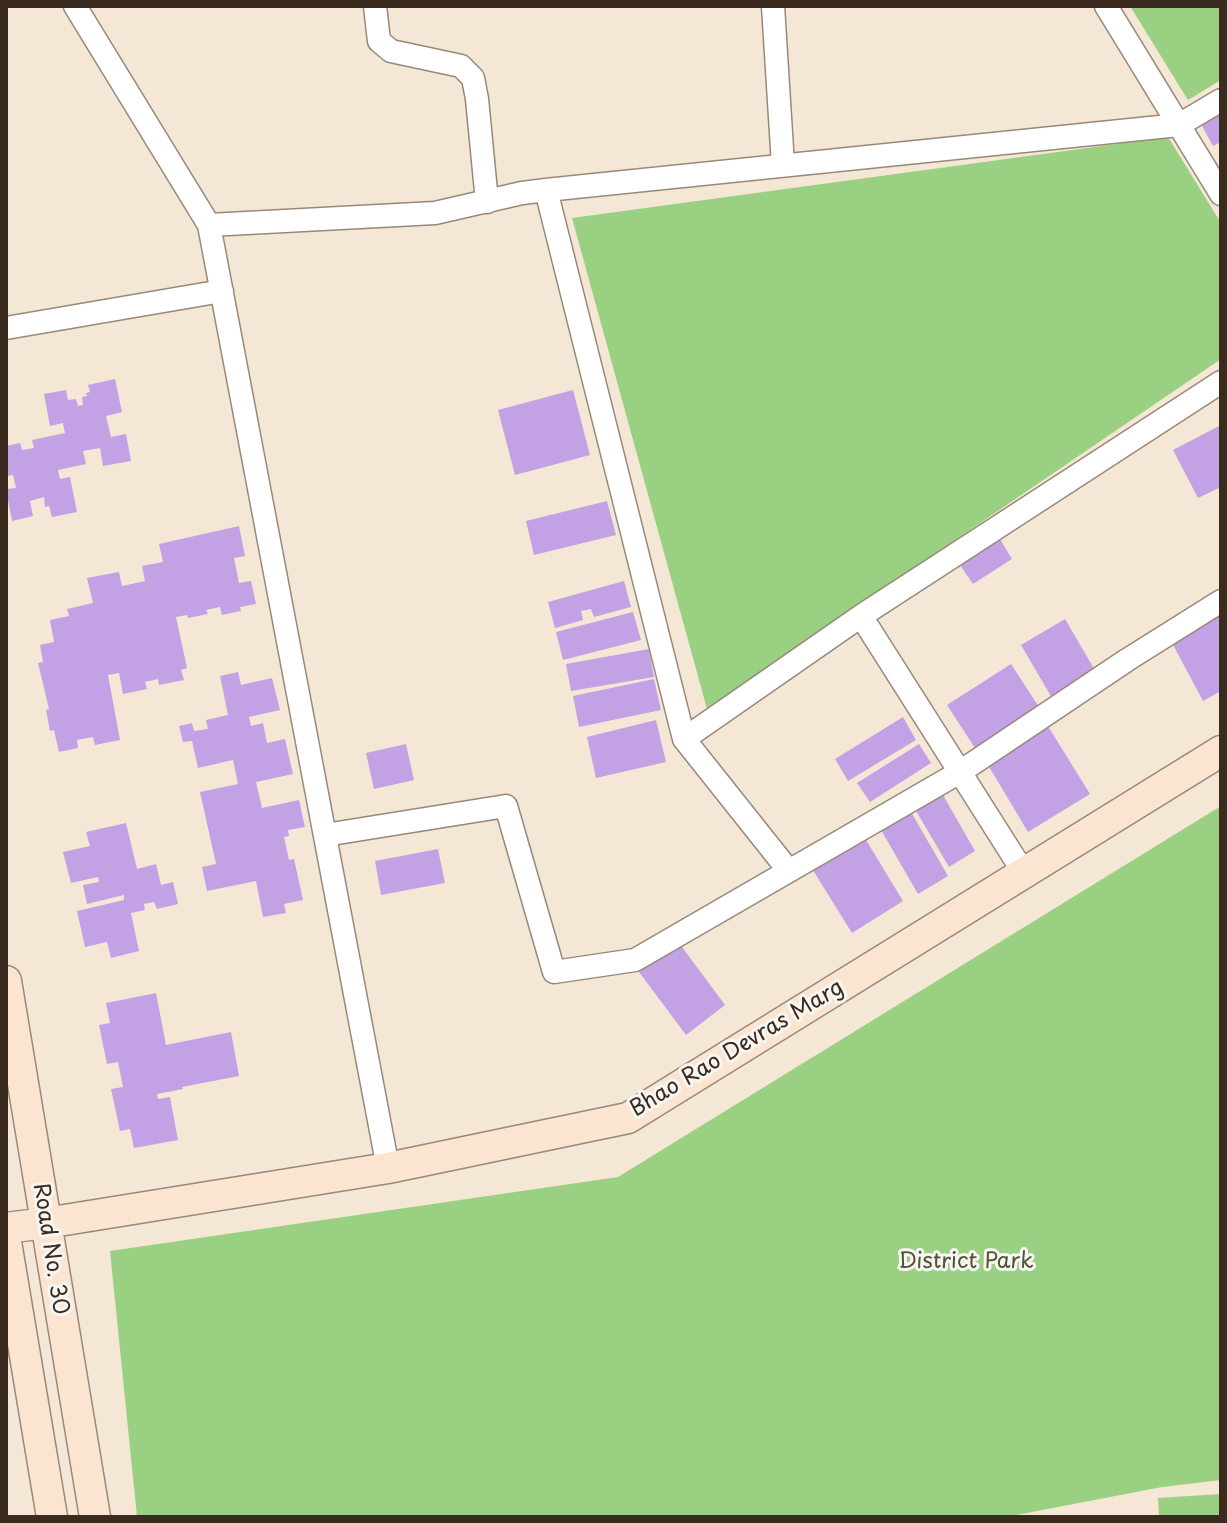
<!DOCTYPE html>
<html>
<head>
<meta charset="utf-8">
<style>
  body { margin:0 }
  #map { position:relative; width:1227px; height:1523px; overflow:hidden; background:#f4e7d5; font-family:"Playpen Sans",sans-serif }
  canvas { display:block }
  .frame { position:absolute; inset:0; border:8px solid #3b2a1e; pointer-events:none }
</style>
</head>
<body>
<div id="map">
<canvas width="1227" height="1523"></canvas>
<div class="frame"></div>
</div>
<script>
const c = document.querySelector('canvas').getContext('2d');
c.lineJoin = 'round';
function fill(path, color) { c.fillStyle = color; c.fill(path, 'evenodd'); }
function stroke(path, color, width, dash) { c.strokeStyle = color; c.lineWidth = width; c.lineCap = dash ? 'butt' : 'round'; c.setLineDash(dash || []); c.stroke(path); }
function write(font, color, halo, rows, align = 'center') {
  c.font = font + ' "Playpen Sans",sans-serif'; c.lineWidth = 6; c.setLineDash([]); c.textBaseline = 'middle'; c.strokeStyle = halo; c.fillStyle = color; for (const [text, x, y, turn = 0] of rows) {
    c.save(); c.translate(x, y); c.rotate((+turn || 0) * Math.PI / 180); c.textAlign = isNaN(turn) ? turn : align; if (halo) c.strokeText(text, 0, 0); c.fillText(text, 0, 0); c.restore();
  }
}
const green = new Path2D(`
  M1130,6h91v74l-33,20z
  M1168,137l53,86v136l-514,350 -135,-491z
  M1221,806v674l-59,7 -156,30h-869l-27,-266 508,-74z
  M1221,1494v23h-62l-1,-19z`);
const building = new Path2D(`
  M1221,113v29l-8,4 -12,-22z
  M115,379l7,33 -16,4 5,21 15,-3 5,27 -28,5 -3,-18 -17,3 3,13 -28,6 2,9 10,-2 7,35 -25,5 -3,-11 -4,1 -1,-10 -14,4 3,15 -21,5 -6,-32 10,-1 -3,-13 -7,1v-30l14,-3 2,7 12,-2 -2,-8 33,-7 -2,-10 -13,3 -6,-32 22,-4 2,10 8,-1 2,7 5,-1 -1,-8 5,-1 -1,-3 4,-1 -2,-7z
  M573,390l17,65 -75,20 -17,-65z
  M1219,426l2,3v58l-23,11 -25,-48z
  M607,501l9,34 -82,20 -8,-34z
  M239,526l6,30 -11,2 5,25 12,-2 5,23 -16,3 1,4 -19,4 -2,-8 -14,3 2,4 -20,4 -1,-3 -11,2 11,51 -6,2 3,10 -25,5 -1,-6 -13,3 2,7 -24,5 -4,-21 -11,2 12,65 -25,5 -2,-8 -16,3 1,8 -19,4 -5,-22 -4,1 -4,-21 3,-1 -11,-46 5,-1 -3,-17 14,-3 -4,-22 19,-4 -2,-7 26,-6 -6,-25 32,-6 3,14 23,-5 -3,-15 21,-4 -4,-18z
  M1000,539l12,20 -39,25 -13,-19z
  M624,581l7,26 -37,10 -3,-8 -10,2 2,9 -28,8 -7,-26z
  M633,612l8,28 -78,20 -7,-28z
  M1221,615v76l-18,10 -32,-60z
  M1065,619l31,53 -44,26 -31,-53z
  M649,649l5,28 -83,14 -5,-27z
  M1011,664l28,43 -64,41 -28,-43z
  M238,672l3,13 31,-7 8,32 -31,7 2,9 12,-3 4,20 18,-4 8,35 -37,8 6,26 37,-8 6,27 -17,3 1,6 -5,1 5,23 5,-1 9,41 -19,4 2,9 -23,4 -7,-36 -49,10 -5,-24 14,-3 -16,-72 38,-8 -5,-24 -35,8 -6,-27 -9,1 -4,-16 13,-3 2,8 14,-2 -2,-9 22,-5 -8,-39z
  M654,679l7,31 -82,17 -6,-31z
  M903,717l13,23 -68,41 -13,-22z
  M656,720l10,42 -70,16 -9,-41z
  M1046,723l44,71 -62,38 -43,-72z
  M406,744l8,36 -40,9 -8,-36z
  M919,744l12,19 -61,39 -13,-19z
  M939,788l36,63 -26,16 -37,-63z
  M907,805l41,71 -30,18 -41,-71z
  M126,823l11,46 19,-5 5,21 12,-3 5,22 -21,5 -3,-7 -10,2 1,6 -14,3 8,38 -28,7 -4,-16 -22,5 -8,-36 47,-11v-5l-37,9 -4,-19 16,-3 -1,-5 -27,6 -8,-31 27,-6 -4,-14z
  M863,835l40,66 -51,32 -41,-66z
  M438,849l7,34 -64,12 -6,-34z
  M679,943l46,62 -39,30 -47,-63z
  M156,993l10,52 65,-13 8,44 -57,11 1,2 -26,5 1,5 12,-2 8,43 -44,8 -4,-19 -10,2 -9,-42 12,-2 -5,-25 -11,2 -8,-39 11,-2 -4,-20z`);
const street = new Path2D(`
  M75,6l134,219 179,943
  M375,6l4,35 12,10 70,15 12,12 4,21 10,103
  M773,6l10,159
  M1106,6l115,188
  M546,190l138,549 105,132
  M209,225l226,-12 87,-20 24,-3 633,-65 42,-25
  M6,328l216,-37
  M861,616l163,257
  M684,739l177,-123 360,-234
  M325,835l181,-29 48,166 81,-12 325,-188 167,-112 94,-59`);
const secondary = new Path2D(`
  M6,981l89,536
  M6,1228l40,-5 342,-55 240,-50 593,-367
  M6,1242l46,275`);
const streetNames = [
  ["Bhao Rao Devras Marg",737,1049,-31],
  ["Road No. 30",50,1249,81]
];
const parkNames = [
  ["District Park",966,1262]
];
fill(green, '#9ad082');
fill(building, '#c2a2e5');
stroke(street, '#98887a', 25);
stroke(secondary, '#98887a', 33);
stroke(street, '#fff', 22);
stroke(secondary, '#fce5d0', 30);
write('22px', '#3b2a1e', '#f6f6f2', streetNames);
write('22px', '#535437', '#f6f6f2', parkNames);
</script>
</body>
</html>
